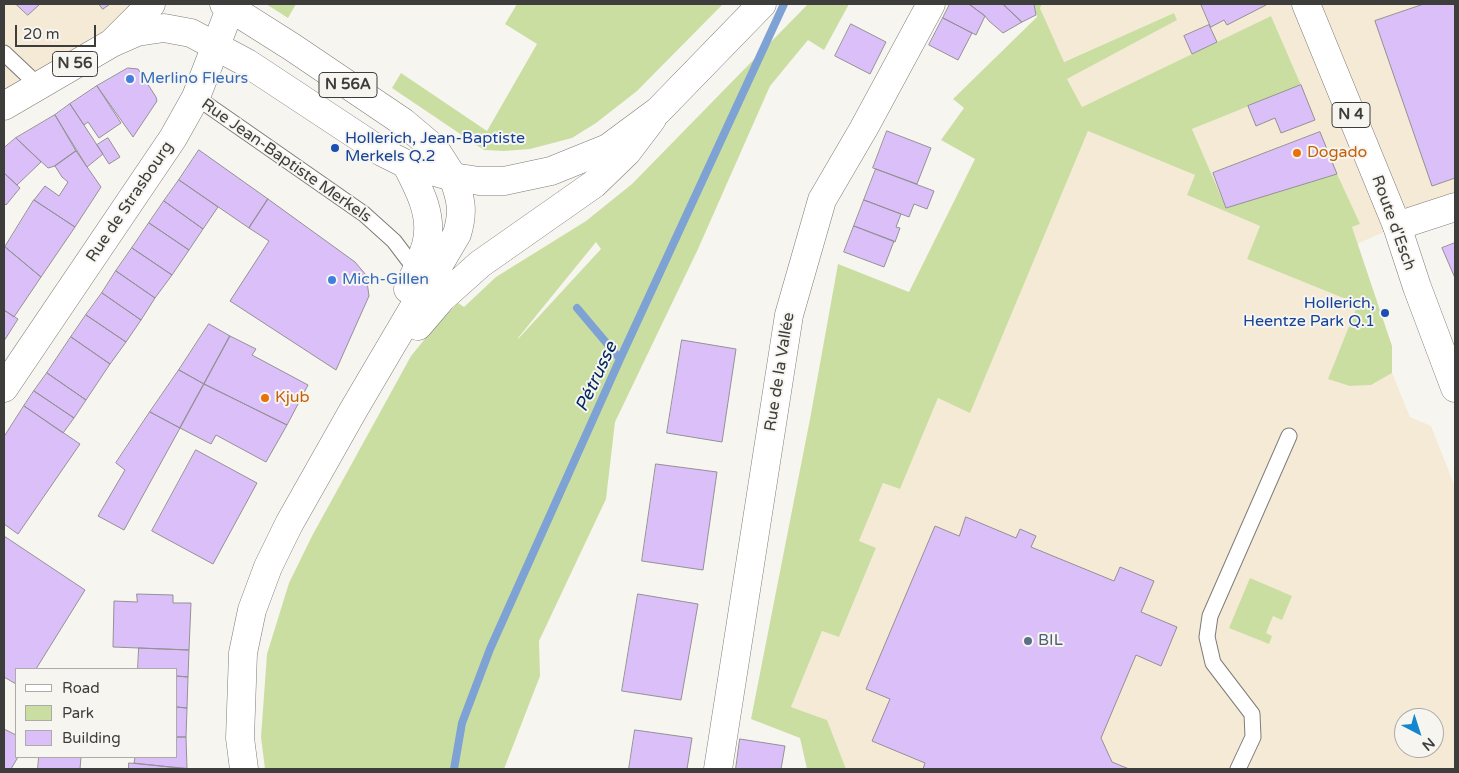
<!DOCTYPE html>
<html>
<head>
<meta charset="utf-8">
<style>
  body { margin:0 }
  #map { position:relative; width:1459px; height:773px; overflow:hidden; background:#f7f5f0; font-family:"Varela Round",sans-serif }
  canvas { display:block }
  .frame { position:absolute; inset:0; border:5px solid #3d3d3b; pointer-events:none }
  .legend { position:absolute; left:15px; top:668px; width:162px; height:90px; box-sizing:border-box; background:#f7f5f0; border:1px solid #adaba8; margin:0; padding:6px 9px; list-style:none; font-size:15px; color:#3d3d3b }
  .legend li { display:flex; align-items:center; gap:10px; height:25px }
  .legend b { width:25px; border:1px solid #adaba8 }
  .north { position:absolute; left:1394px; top:708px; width:50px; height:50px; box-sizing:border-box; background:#f7f5f0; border:1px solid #adaba8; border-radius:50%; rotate:140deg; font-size:14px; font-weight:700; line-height:20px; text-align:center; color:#3d3d3b }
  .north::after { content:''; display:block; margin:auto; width:18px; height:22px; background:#1187cf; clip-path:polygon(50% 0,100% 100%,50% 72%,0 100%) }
  .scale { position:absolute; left:15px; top:25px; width:81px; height:22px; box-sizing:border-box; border:2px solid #3d3d3b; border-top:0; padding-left:6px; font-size:15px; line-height:18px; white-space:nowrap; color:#3d3d3b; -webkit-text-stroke:4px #f7f5f0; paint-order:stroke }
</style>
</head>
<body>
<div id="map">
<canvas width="1459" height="773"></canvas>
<div class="frame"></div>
<ul class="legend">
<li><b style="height:6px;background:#fff"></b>Road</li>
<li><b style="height:14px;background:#cbdea2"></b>Park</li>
<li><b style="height:14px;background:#dbbff8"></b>Building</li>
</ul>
<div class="north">N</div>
<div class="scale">20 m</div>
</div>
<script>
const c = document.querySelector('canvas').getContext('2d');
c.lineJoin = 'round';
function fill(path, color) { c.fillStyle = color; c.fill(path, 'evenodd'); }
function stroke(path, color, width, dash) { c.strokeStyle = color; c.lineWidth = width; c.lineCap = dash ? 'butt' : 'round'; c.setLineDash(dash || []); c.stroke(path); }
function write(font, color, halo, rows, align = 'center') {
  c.font = font + ' "Varela Round",sans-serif'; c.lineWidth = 4; c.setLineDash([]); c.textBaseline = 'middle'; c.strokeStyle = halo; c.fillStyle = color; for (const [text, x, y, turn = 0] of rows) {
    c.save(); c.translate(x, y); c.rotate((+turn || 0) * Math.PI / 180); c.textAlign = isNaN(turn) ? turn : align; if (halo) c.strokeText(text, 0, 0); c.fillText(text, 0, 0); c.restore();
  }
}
const commercial = new Path2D(`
  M4,4h147l-147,102z
  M1042,4h413v203l-58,19 -40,18 -5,-17 8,-3 -134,-16 -34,-79 109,-44 -30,-69 -189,91 -15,-28 110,-59 -3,-7 -111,49 -23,-55z
  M1088,131l107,44 -8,20 73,31 -13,33 111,45 -8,82 21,-1 21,-12 18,44 21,9 24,61v282h-609l-19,-49 -36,-13 31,-76 17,6 37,-88 -17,-8 24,-58 17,6 38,-91 32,14zM1404,718h30v30h-30z`);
const green = new Path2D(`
  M266,4h30l-8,14z
  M517,4h206l-86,87 -41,32 -24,15 -42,11 -26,2 -20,-1 -92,-62 9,-15 86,58 50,-87 -32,-20z
  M808,4h41l-25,46 -16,-10 -38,46 -72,163 -83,173 -9,77 -67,142 1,35 -36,93h-239l-4,-32 6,-83 22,-71 23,-47 99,-180 22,-27 25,-26 6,4 32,-30 90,-56 46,-37zM596,242l5,7 -83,90v-1z
  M1034,4h8l-2,4 24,54 110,-49 3,7 -110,59 15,28 189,-91 30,69 -109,44 34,79 111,-34 23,50 -8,3 40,119v27l-21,12 -21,1 -22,-7 30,-75 -111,-45 13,-33 -73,-31 8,-20 -107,-44 -118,282 -32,-15 -38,91 -17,-6 -24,58 17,7 -37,89 -17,-6 -31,76 36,13 19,49h-39l-7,-31 -49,-19 59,-300 28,-155 71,28 66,-133 -34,-19 23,-32 -11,-9 84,-82z
  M1250,578l42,18 -10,24 -9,-4 -7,17 6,3 -3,8 -40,-16z`);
const stream = new Path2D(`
  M577,308l43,51
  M454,769l8,-46 28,-74 130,-290 164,-355`);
const building = new Path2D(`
  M16,4h24l-12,11z
  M99,4h11l-7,5z
  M950,4h19l16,12 -9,19 -33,-17z
  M969,4h34l19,18 -19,11 -14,-12 -4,-5z
  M1003,4h31l2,11 -14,7z
  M1201,4h65v1l-39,20 -3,-5 -13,7z
  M1424,4h31v174l-23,8 -57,-165z
  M943,18l29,15 -14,27 -29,-15z
  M851,24l35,18 -16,32 -35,-18z
  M1209,25l8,17 -25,12 -8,-18z
  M128,68l10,1 18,28 1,4 -24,36 -36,-51z
  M1301,85l14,35 -34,13 -6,-15 -19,8 -8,-20z
  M97,86l24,37 -22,15 -11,-16 -4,3 -14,-21z
  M70,104l33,50 -16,13 -32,-52z
  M55,115l21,36 -21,15 -7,2 -32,-30z
  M887,131l44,17 -14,36 -44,-16z
  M1320,132l17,42 -111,34 -13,-35z
  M16,138l25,24 -24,23 -13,-12v-25z
  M108,138l12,19 -11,7 -12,-19z
  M199,150l69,49 -19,29 -70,-48z
  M76,151l25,36 -26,40 -41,-27 11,-14 14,10 9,-14 -6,-5 -7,-11z
  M876,169l58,22 -7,18 -13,-5 -5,13 -45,-17z
  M4,173l16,15 -14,17 -2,-2z
  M179,180l39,27 -15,22 -39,-28z
  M268,199l87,63 11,13 3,21 -33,74 -106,-69 39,-60 -20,-13z
  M34,200l41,27 -34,50 -36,-30z
  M864,200l37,14 -5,13 4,1 -5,14 -41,-16z
  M164,201l39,28 -14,21 -40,-27z
  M149,223l40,27 -17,25 -40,-27z
  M854,226l40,15 -10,26 -40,-15z
  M1455,243v35l-13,-30z
  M4,246l37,31 -27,40 -10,-7z
  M132,248l40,27 -17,23 -39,-27z
  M116,271l39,27 -14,22 -39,-27z
  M102,293l39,27 -15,22 -40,-27z
  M4,310l14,9 -14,22z
  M86,315l40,27 -16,22 -39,-27z
  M209,324l21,12 -26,48 -25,-14z
  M230,336l26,13 -4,6 56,30 -21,40 -83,-41z
  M71,337l39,27 -24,36 -39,-27z
  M682,340l54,9 -14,93 -55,-9z
  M179,370l25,14 -24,44 -30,-16z
  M47,373l39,27 -12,18 -40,-27z
  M204,384l83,41 -21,37 -50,-27 -5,9 -31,-16z
  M34,391l40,27 -11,15 -39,-27z
  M24,406l56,38 -62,90 -14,-10v-87z
  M150,412l30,16 -56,102 -26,-14 27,-46 -9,-7z
  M196,450l61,33 -44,81 -61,-33z
  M656,464l61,8 -14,98 -61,-9z
  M966,517l50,21 4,-9 16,7 -5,11 83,34 6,-14 34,14 -13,31 36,15 -16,39 -25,-11 -35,83 11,24 17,7h-206l2,-6 -53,-22 18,-42 -24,-10 69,-163 24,10z
  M4,536l81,54 -49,79h-20v15l-12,-7z
  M137,594l36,1v8h18l-2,47 -76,-3 1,-46 23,1z
  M638,594l60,10 -17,96 -59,-9z
  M139,648l50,2 -1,27 -12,-1v-7h-38z
  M176,676l12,1 -1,31 -11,-1z
  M176,707l11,1 -1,29h-10z
  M4,729l12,6v22h2l-7,12h-7z
  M635,730l57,8 -5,31h-58z
  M176,737h10l1,32 -53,-6 1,-6h41z
  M740,739l45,7 -4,23h-45z
  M39,757h42l-1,12h-42z
  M129,763l64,6h-64z`);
const service = new Path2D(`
  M4,53l35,33
  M196,97l168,117 30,27 22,29
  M1238,769l15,-32 -1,-23 -39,-51 -6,-26 3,-21 79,-180`);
const minor = new Path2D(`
  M1397,226l58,-19
  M718,769l71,-454 33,-115 42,-72 67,-124`);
const secondary = new Path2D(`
  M406,164c13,25 28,52 20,81 -4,15 -12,30 -18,44
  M418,326l24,-28 38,-34 114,-80 33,-32 25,-33
  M4,388l169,-250 23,-41 36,-93
  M244,769l-4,-31 3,-85 9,-43 16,-43 21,-43 65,-115 103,-175c7,-23 4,-35 -4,-57`);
const primary = new Path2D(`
  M224,4l68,43 111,75 32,27 18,28
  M1306,4l91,222 20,61 38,101
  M112,43l25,-11 27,-4 27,5 56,30 135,89 24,12 47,13 26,4h25l47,-10 57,-23 50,-37 104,-107
  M4,106l108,-63 39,-39`);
const markers = [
  [130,79,5,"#3f7fe0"],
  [335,148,5,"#1a4fb4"],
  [1297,153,5,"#e8710a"],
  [332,280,5,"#3f7fe0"],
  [1385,313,5,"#1a4fb4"],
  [265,398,5,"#e8710a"],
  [1028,641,5,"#5c6f8a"]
];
const shields = [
  [75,64,45],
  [348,85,58],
  [1351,115,38]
];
const shieldNames = [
  ["N 56",75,64],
  ["N 56A",348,85],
  ["N 4",1351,115]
];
const shopNames = [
  ["Merlino Fleurs",140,79],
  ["Mich-Gillen",342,280]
];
const transitNames = [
  ["Hollerich, Jean-Baptiste",345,139],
  ["Merkels Q.2",345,157],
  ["Hollerich,",1375,304,"right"],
  ["Heentze Park Q.1",1375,322,"right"]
];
const foodNames = [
  ["Dogado",1307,153],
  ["Kjub",275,398]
];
const streetNames = [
  ["Rue Jean-Baptiste Merkels",286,161,35],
  ["Rue de Strasbourg",130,202,-56],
  ["Route d'Esch",1393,223,70],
  ["Rue de la Vallée",780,372,-81]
];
const serviceNames = [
  ["BIL",1038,641]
];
const waterNames = [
  ["Pétrusse",597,377,-65]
];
fill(commercial, '#f4ead5');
fill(green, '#cbdea2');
stroke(stream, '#7fa2d4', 8);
fill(building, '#dbbff8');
stroke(building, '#939195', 1);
stroke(service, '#7e7c78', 17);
stroke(minor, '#7e7c78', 29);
stroke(secondary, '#7e7c78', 29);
stroke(primary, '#7e7c78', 29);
stroke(service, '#fff', 15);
stroke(minor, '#fff', 28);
stroke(secondary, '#fff', 28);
stroke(primary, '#fff', 28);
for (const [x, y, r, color] of markers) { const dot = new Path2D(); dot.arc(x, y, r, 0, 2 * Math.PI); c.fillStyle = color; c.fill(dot); stroke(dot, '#f7f5f0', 2); }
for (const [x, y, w] of shields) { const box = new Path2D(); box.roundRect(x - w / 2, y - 12.5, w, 25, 4); c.fillStyle = '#f7f5f0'; c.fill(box); stroke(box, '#3d3d3b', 1); }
write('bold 15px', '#3d3d3b', null, shieldNames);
write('16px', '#366cbe', '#f7f5f0', shopNames, 'left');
write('16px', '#164399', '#f7f5f0', transitNames, 'left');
write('16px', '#c56008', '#f7f5f0', foodNames, 'left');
write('16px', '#3d3d3b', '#f7f5f0', streetNames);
write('16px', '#4e5e75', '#f7f5f0', serviceNames, 'left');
write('italic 18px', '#002863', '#f7f5f0', waterNames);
</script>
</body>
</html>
